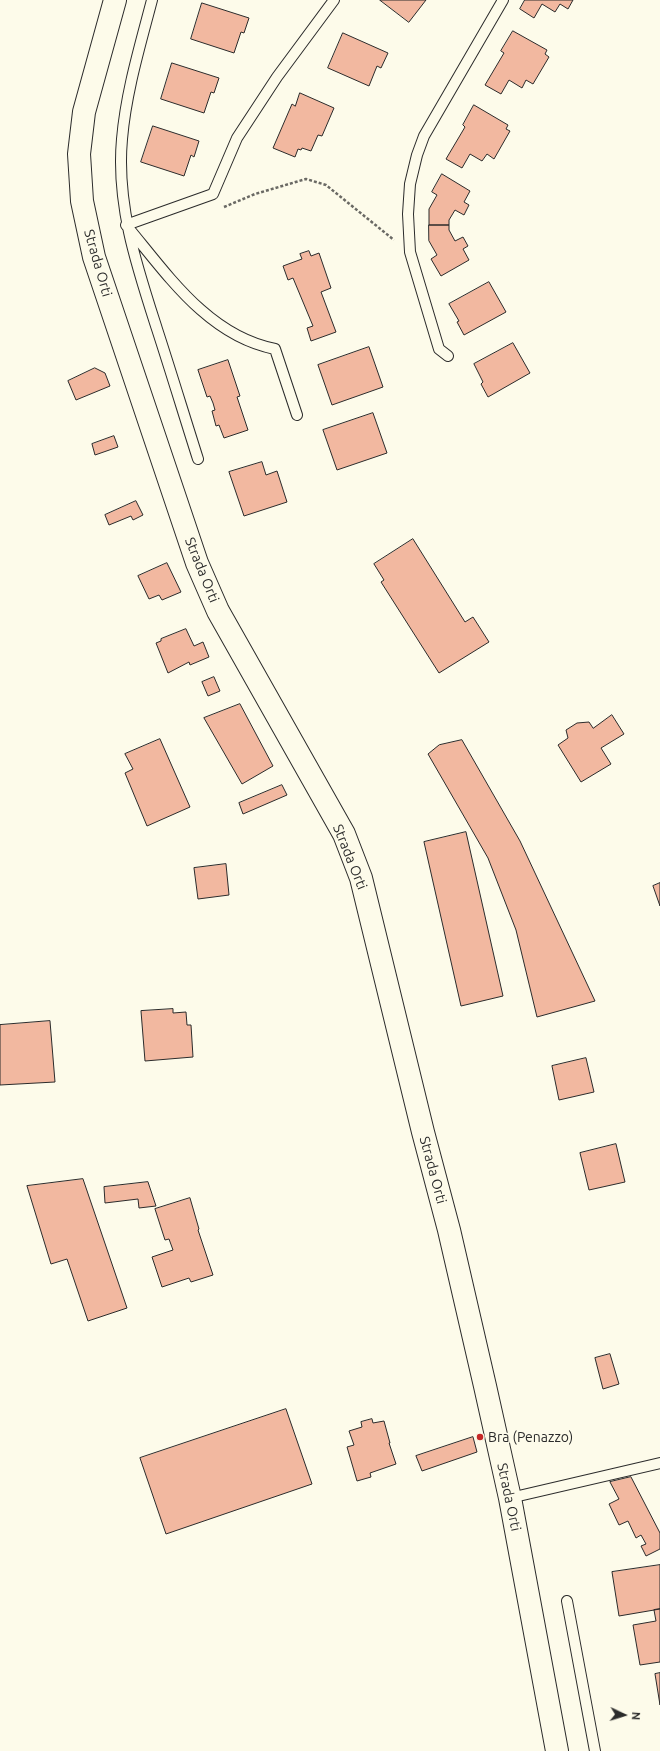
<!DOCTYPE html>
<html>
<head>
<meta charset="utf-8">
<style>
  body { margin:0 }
  #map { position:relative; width:660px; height:1751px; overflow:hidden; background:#fdfbea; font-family:Ubuntu,sans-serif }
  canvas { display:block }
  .north { position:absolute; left:604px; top:1695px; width:40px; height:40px; -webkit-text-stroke:3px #fdfbea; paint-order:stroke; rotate:94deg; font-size:11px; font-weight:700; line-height:16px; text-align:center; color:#2b2b2b }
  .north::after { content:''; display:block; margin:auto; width:14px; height:18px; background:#2b2b2b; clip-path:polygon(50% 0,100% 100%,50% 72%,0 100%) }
</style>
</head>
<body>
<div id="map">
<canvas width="660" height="1751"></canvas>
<div class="north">N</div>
</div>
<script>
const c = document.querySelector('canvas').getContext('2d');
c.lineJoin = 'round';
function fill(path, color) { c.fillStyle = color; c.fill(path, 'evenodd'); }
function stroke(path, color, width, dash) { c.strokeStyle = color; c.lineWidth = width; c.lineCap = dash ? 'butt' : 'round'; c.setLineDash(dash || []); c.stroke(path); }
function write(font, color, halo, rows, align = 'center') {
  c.font = font + ' Ubuntu,sans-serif'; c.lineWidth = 3; c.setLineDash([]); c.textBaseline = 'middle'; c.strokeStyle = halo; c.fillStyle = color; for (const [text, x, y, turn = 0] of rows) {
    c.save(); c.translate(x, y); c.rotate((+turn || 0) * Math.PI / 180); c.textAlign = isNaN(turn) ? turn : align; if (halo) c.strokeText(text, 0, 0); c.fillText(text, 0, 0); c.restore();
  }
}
const building = new Path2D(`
  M380,0h46l-17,22z
  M525,0h48l-5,9 -8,-5 -5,8 -13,-8 -8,14 -14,-9z
  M202,3l47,15 -5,15 -3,-1 -7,21 -43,-14z
  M513,31l34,19 -2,4 4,3 -16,27 -7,-4 -4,8 -13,-8 -8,14 -16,-9 19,-32 -3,-2z
  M343,33l45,20 -7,15 -4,-2 -8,20 -41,-18z
  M172,63l47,15 -5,15 -3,-1 -7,21 -43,-14z
  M300,93l34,15 -12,28 -4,-1 -7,16 -9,-3 -1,2 -3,-1 -3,8 -22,-9 19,-44 3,2z
  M474,105l34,20 -2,4 4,2 -16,28 -7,-5 -5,7 -12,-7 -8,14 -16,-9 19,-32 -2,-2z
  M153,126l46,15 -5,16 -3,-2 -7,21 -43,-14z
  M442,174l28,17 -6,11 5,3 -5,10 -9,-5 -6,10v5h-20v-16l8,-14 -5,-3z
  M429,225h20v5l6,11 8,-4 5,9 -5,3 6,11 -28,16 -10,-17 6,-4 -8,-14z
  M309,251l2,5 8,-3 12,35 -10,4 15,40 -25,9 -4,-13 6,-2 -20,-48 -5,2 -5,-14 19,-7 -2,-5z
  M489,282l17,30 -42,23 -7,-13 2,-1 -10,-17z
  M513,343l17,30 -42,24 -7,-13 2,-2 -9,-18z
  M369,347l14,40 -51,18 -14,-40z
  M228,360l12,36 -3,1 11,33 -24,8 -5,-13 -3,1 -4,-15 3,-1 -2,-7 -3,-7 -3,1 -9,-27z
  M95,368l10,5 5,13 -34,14 -8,-19z
  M373,413l14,40 -50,17 -14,-40z
  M114,436l4,11 -23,8 -3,-11z
  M262,462l4,13 11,-4 10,31 -43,14 -15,-44z
  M136,501l7,14 -10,5 -2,-4 -22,9 -4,-10z
  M413,539l52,83 8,-5 16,25 -50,31 -58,-91 3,-2 -10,-16z
  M167,563l14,29 -19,8 -3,-5 -10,4 -11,-23z
  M186,629l8,17 9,-4 6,15 -19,8 -1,-3 -21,11 -12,-30 5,-2v-2z
  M214,677l6,14 -12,5 -6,-14z
  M240,704l33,62 -31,18 -38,-66z
  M612,715l12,19 -23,14 10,16 -30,18 -23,-37 10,-7 -2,-8 11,-7 12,-1 4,6z
  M160,739l30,68 -43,19 -22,-53 8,-4 -8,-15z
  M462,740l58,101 75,160 -58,16 -21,-87 -28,-72 -60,-104 11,-9z
  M282,785l5,10 -44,19 -4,-11z
  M466,832l37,164 -42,10 -37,-164z
  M226,864l3,31 -31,4 -4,-31z
  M660,883v23l-7,-20z
  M173,1009v4l13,-1 1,13h4l2,32 -48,4 -4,-50z
  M50,1021l5,61 -55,3v-60z
  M586,1058l8,34 -35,8 -7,-34z
  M616,1144l9,38 -36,8 -9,-37z
  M83,1179l44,129 -39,13 -21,-62 -16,5 -24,-78z
  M148,1182l8,24 -17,2 -1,-9 -33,4 -1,-16z
  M190,1198l9,31 -1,1 15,45 -22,7 -2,-4 -27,9 -10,-30 21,-7 -4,-11 -4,1 -10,-31z
  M610,1354l9,30 -16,5 -8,-31z
  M286,1409l26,75 -146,50 -26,-76z
  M372,1419l1,4 11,-2 6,22h-1l7,21 -26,9 1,4 -14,4 -10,-34 7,-2 -5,-14 13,-4 -1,-5z
  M473,1437l4,15 -55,19 -6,-15z
  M631,1477l29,56v16l-14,7 -5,-10 5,-2 -5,-9 -5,3 -8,-17 -9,4 -10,-21 10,-5 -9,-17z
  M660,1565v44l-41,7 -7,-44z
  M660,1609v53l-20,3 -7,-40 23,-4 -2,-11z
  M660,1673v32l-5,-31z`);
const path = new Path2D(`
  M224,207l31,-13 51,-15 20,6 68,55`);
const service = new Path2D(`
  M152,0c-12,46 -26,92 -30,139 -6,66 15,128 35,190 14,43 27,86 41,130
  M448,356l-9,-7 -29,-97 -2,-38 2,-30 7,-29 7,-19 79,-136
  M297,415l-22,-66c-67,-13 -108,-75 -149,-124l87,-31 24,-56 40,-61 57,-77
  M510,1498l150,-35
  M567,1601l28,150`);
const primary = new Path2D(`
  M115,0l-31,112 -5,42 3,47 12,56 103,306 21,48 126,223 17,44 62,254 26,98 36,156 25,112 47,253`);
const markers = [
  [480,1437,4,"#c62828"]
];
const streetNames = [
  ["Strada Orti",98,263,74],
  ["Strada Orti",202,570,68],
  ["Strada Orti",350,857,68],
  ["Strada Orti",433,1170,75],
  ["Strada Orti",509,1497,78]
];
const poiNames = [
  ["Bra (Penazzo)",488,1437]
];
fill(building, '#f2b8a0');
stroke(building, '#2b2b2b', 1);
stroke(service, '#2b2b2b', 12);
stroke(primary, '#2b2b2b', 24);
stroke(path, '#6a6964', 2.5, [3, 2]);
stroke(service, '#fdfbea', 10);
stroke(primary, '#fdfbea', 22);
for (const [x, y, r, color] of markers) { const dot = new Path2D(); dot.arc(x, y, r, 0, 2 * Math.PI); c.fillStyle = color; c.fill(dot); stroke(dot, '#fdfbea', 1.5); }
write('14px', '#2b2b2b', '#fdfbea', streetNames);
write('14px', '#2b2b2b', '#fdfbea', poiNames, 'left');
</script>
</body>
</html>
